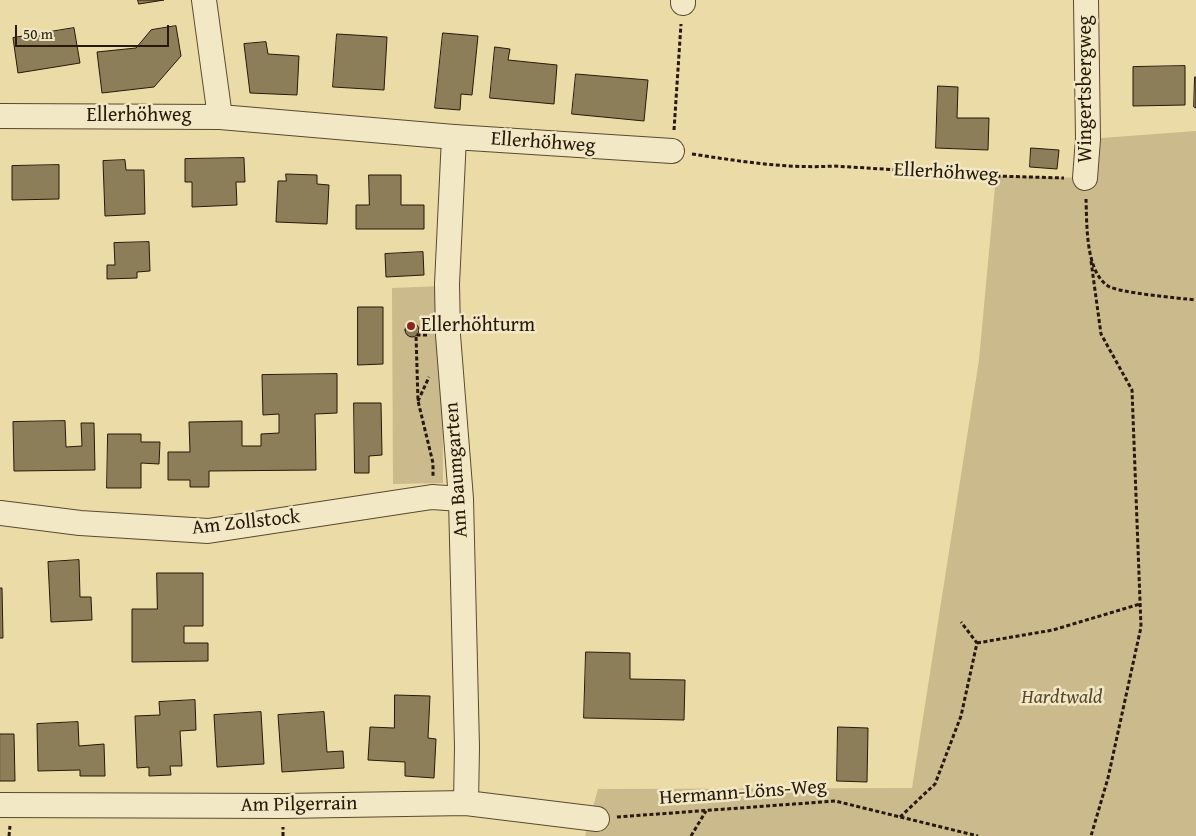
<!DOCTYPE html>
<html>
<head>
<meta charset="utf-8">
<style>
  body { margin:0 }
  #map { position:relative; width:1196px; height:836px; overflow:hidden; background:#ebdba7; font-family:"Gentium Book Plus",serif }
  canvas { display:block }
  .scale { position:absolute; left:15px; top:25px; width:154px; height:22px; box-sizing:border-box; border:2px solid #271907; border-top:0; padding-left:6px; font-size:15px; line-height:18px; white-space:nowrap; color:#271907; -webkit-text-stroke:4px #f2e8c6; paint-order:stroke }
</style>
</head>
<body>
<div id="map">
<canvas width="1196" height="836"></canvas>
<div class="scale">50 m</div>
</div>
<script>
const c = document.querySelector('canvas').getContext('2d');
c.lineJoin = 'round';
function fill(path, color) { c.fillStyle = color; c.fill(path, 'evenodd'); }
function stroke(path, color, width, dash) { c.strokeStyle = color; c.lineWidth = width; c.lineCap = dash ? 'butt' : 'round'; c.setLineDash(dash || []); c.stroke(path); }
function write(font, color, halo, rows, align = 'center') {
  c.font = font + ' "Gentium Book Plus",serif'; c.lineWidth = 5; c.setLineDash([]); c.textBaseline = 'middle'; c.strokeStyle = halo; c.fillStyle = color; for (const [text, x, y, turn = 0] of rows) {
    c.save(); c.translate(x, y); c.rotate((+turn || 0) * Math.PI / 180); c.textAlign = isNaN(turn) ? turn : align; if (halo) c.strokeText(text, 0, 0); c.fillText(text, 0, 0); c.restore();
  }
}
const green = new Path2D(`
  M1196,131v705h-611l13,-47 314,-1 67,-428 17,-184 89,2 3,-39z
  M442,286l1,197 -50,1 -1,-196z`);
const building = new Path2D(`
  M138,0h26l-25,4z
  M176,26l5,30 -27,31 -52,6 -5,-41 39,-4 15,-18z
  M74,28l6,35 -62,10 -5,-35z
  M443,33l35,3 -6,59 -11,-1 -1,16 -25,-2z
  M337,34l50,3 -3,53 -51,-3z
  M266,42l2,12 31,2 -2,39 -47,-2 -6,-49z
  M495,47l15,2 -2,11 49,5 -3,39 -64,-6z
  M1185,66v39l-52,1v-39z
  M576,74l72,6 -4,41 -72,-7z
  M1195,77h1v31l-2,-1z
  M938,86l20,1 -1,31h32l-1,32 -52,-2z
  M1031,148l28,2 -2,19 -27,-2z
  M244,158l1,24h-9l1,23 -45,2v-25h-7v-23z
  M125,160l1,10h18l1,44 -40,2 -2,-55z
  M59,165v34l-47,1v-34z
  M286,174l31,1v9l12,1 -2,39 -51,-2 2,-41h8z
  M369,175h32v30h23v24h-68v-24h13z
  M149,242l1,29 -13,1v6l-30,1v-14h8l-1,-22z
  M423,252l1,23 -38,2 -1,-23z
  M358,307h25v57l-25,1z
  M405 330a7 7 0 1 1 14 0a7 7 0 1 1-14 0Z
  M337,374v39l-22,1 1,56 -107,1v16h-19v-7h-22v-28h22l-1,-30 53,-1v25h19v-12l18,-1v-19l-16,1 -1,-40z
  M354,403h27l1,52 -13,1v17h-14z
  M65,421l1,26 16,-1 -1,-23h13l1,47 -81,1 -1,-49z
  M108,434h33v8h19l-1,22 -18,-1v25h-34z
  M79,560l1,37h11l1,23 -41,2 -3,-60z
  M157,573h46v53h-19v17h24v18l-76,1v-53h25z
  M0,588h2l1,50h-3z
  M586,652l44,1v26l55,1 -1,40 -100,-2z
  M395,695l35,1 -2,42 8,1 -2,39 -29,-2v-14l-37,-2 2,-33 24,1z
  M195,700l1,30 -16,1 2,35h-12l1,9 -22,1v-9l-12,1 -2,-52 25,-1 -1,-13z
  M261,712l3,52 -47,3 -3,-52z
  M324,712l3,40 16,-1 1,17 -62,4 -4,-57z
  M78,722l1,24 25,-2 1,32h-25v-6l-42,1 -1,-47z
  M838,727l30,1 -1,54 -30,-1z
  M0,734h14l1,47h-15z`);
const path = new Path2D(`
  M674,130l7,-106
  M692,154c47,7 94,15 142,12l162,10 68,2
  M1086,199c1,24 -1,72 22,87 11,7 71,12 88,14
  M1091,261l10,73 31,56 9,237 -33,151 -17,58
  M427,335h-11l2,66 15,62v14
  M418,401l11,-24
  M977,643l76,-13 87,-26
  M617,817l218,-16 143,35
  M900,817l35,-33 26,-68 16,-73 -16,-21
  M9,836l1,-10
  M283,836v-9
  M691,836l15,-25`);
const minor = new Path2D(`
  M204,0l16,117
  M683,0v3
  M0,116l220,1 234,20 218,14
  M454,137l-7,147 1,51 13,164 6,248 -1,56
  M1085,178l3,-39 -2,-139
  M0,513l80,10 128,8 224,-34 29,2
  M0,805l283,1 183,-3 131,16`);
const markers = [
  [411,326,5,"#8f2418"]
];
const streetNames = [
  ["Wingertsbergweg",1086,89,-90],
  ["Ellerhöhweg",139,116],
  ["Ellerhöhweg",543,143,4],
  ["Ellerhöhweg",946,173,3],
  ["Am Baumgarten",457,470,-94],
  ["Am Zollstock",246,523,-6],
  ["Hermann-Löns-Weg",743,793,-4],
  ["Am Pilgerrain",299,805,-1]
];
const poiNames = [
  ["Ellerhöhturm",421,326]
];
const parkNames = [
  ["Hardtwald",1062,698]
];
fill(green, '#caba8c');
fill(building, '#8d7e5a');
stroke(building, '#271907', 1);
stroke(minor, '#584a2f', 26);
stroke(path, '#271907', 3, [4, 2.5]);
stroke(minor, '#f2e8c6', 24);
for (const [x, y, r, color] of markers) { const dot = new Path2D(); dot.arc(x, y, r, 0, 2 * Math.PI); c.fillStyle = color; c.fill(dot); stroke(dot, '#f2e8c6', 2); }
write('20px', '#271907', '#f2e8c6', streetNames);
write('20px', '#271907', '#f2e8c6', poiNames, 'left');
write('italic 20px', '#58492f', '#f2e8c6', parkNames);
</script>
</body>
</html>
